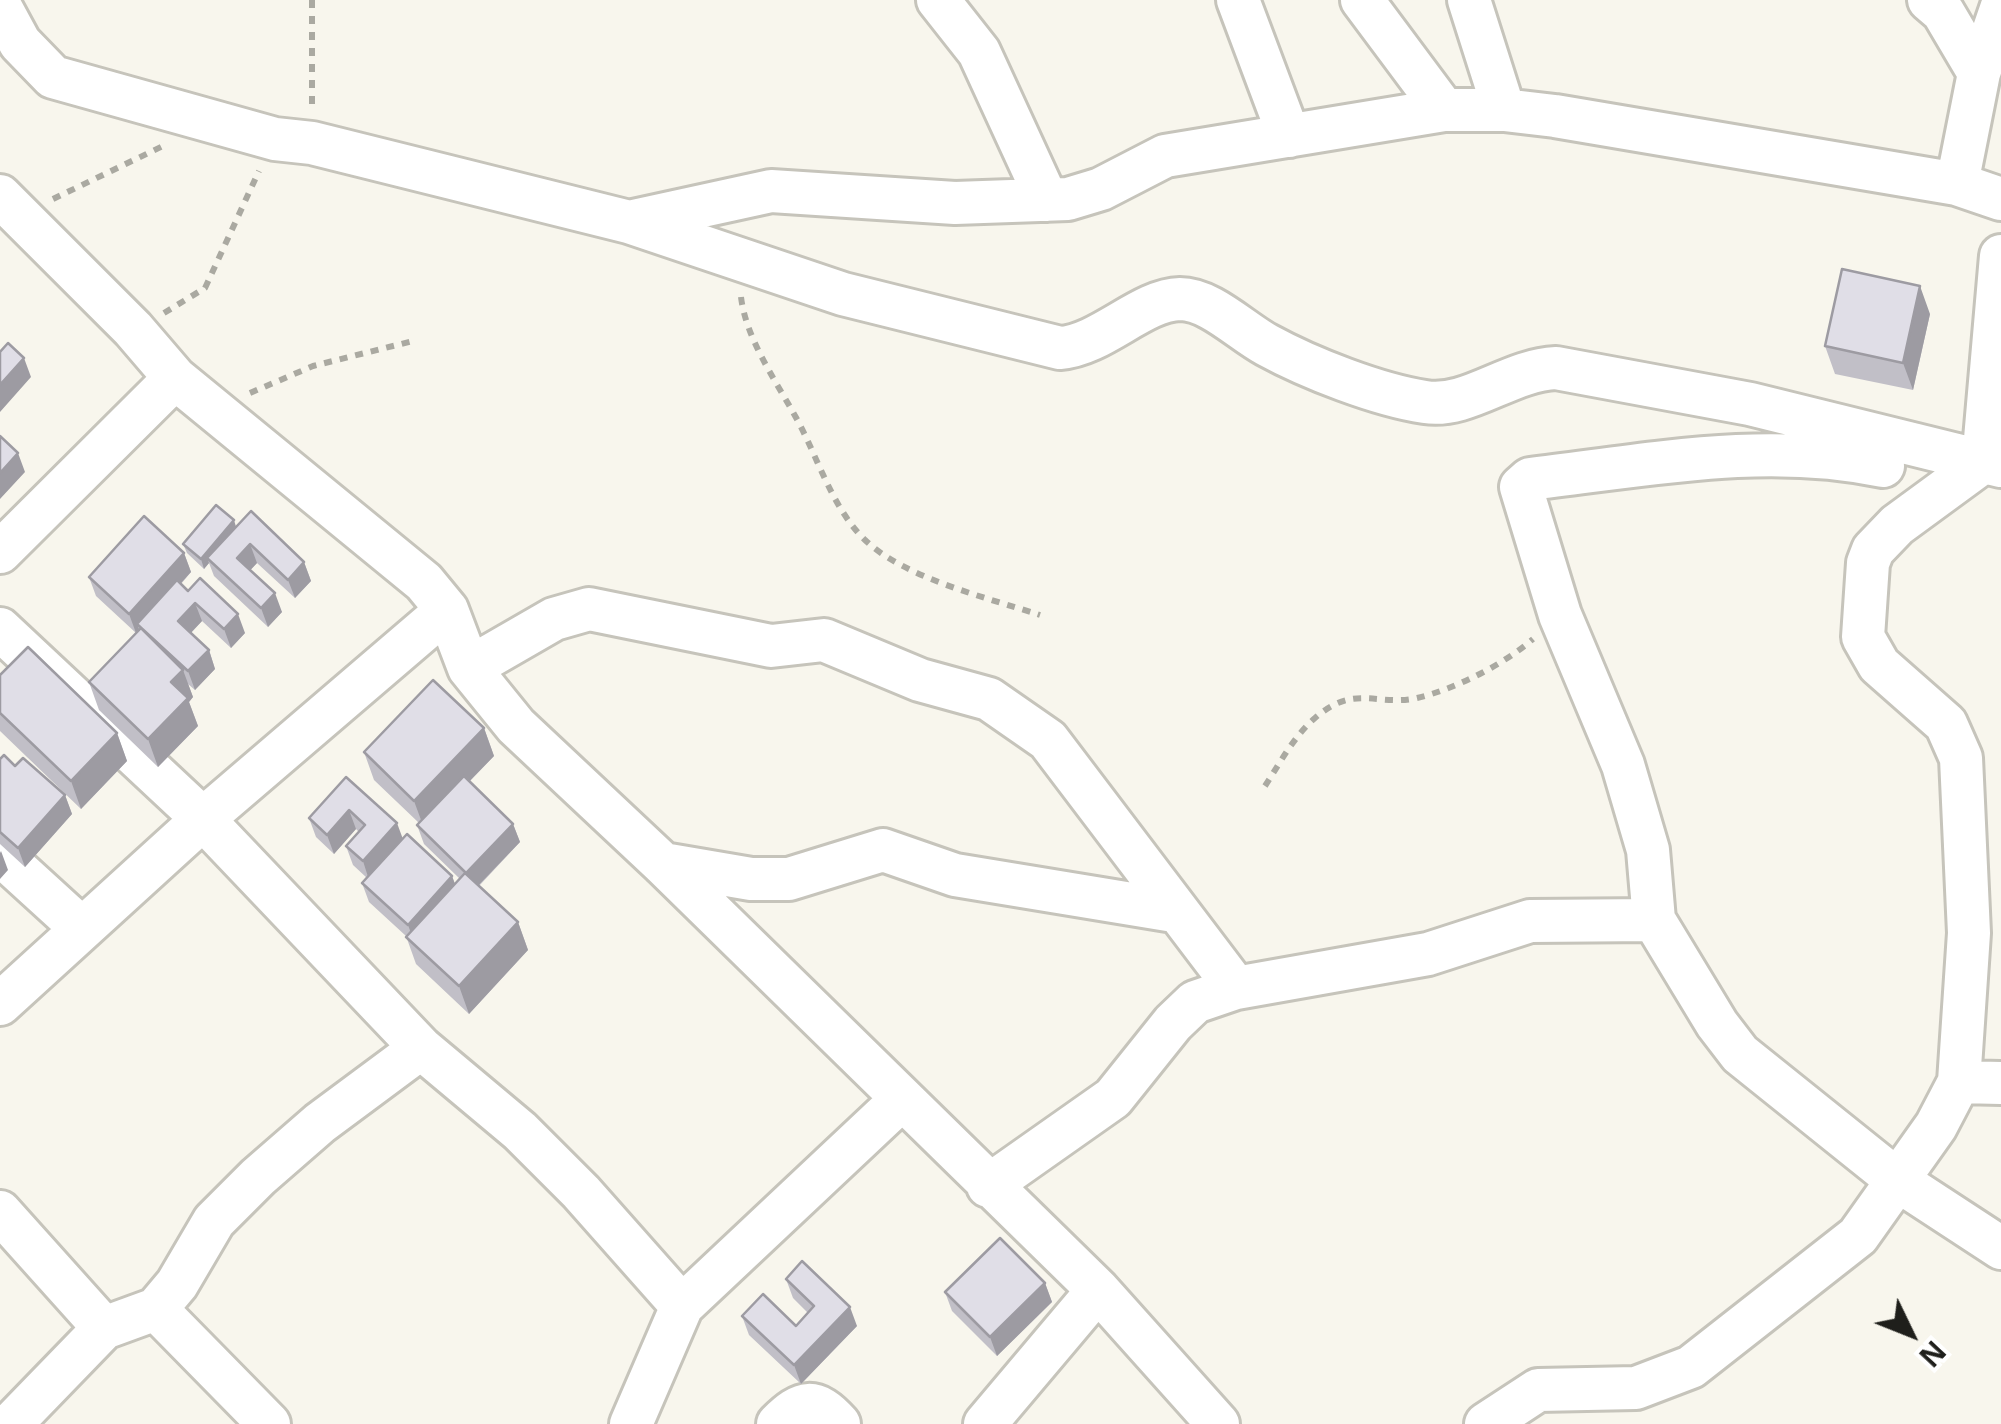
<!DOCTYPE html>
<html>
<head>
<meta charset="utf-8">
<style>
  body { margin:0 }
  #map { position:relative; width:2001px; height:1424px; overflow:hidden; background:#f8f6ed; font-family:"Noto Sans",sans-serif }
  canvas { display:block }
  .north { position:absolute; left:1861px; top:1284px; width:100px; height:100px; -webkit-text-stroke:8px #fff; paint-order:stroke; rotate:133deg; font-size:28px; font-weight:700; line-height:40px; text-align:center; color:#1f1f1b }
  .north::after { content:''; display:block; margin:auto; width:35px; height:45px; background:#1f1f1b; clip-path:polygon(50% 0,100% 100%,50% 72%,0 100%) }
</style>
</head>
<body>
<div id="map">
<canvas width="2001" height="1424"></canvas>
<div class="north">N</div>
</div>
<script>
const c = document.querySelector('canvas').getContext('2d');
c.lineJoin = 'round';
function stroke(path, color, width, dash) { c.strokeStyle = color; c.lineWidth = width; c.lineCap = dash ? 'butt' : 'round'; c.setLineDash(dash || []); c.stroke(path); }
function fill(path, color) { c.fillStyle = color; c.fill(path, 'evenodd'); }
const path = new Path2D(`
  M312,0v107
  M53,199l110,-53
  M741,297c5,41 33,81 53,117 23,40 37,93 71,126 39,38 123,58 175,75
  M164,313l41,-25 54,-117
  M250,393l63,-27 104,-26
  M1265,786c15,-23 29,-50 50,-68 40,-35 63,-11 102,-20 38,-9 86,-33 116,-59`);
const minor = new Path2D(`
  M938,0l41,52 68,148
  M1238,0l51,136
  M1362,0l82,110
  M1469,0l35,110
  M1929,0l14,12 36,61 -22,111
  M0,6l20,37 33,34 222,62 37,4 317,79 214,72 217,54c42,-3 81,-48 120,-49 30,0 61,32 87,46 42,23 111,50 158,57 43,7 84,-32 131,-34l194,36 251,62
  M1979,73l22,-64
  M0,196l133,133 42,49 249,204 23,28 22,58 47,58 147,138 435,426 120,134
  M629,222l142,-31 184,12 113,-4 33,-10 64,-33 279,-46h60l51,6 402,68 44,15
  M1883,466c-117,-25 -235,-1 -353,13l-9,8 39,128 63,150 25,85 6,70 63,104 23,30 157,126 104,68
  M0,552l175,-174
  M0,629l203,190 218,229 99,83 61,61 101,114
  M469,668l85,-49 35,-10 182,37 53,-6 96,40 69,19 59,41 188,248
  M0,854l80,73
  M663,864l88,15h38l94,-29 72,25 219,36
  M0,1004l203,-185 244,-209
  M1959,1082l42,1
  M988,1186l125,-88 60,-75 22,-21 41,-14 192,-34 102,-33 124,-1
  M0,1212l104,116
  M156,1309l113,115
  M11,1424l93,-96 52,-19 21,-25 37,-63 44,-44 62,-54 101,-75
  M631,1424l51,-118 219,-206
  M778,1424c24,-24 37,-27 61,0
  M985,1424l113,-134
  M1486,1424l52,-34 98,-2 55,-21 167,-131 78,-110 23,-44 10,-149 -8,-175 -15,-34 -67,-59 -16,-28 5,-74 5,-13 24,-25 86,-63 18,-206`);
const wall = new Path2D(`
  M1930,314l-17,76 -78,-16 -10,-28z
  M236,527l68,35 7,19 -16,17 -38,-35 -7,7 32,42 -14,15 -54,-51 -5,-13 -5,6 -17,-16 -4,-9z
  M184,553l7,19 -10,12 64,49 -14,15 -29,-27 -11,12 18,17 6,19 -20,21 -7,-6 5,13 -4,5 9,24 -40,41 -59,-57 -10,-28 51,-52 -4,3 -40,-37 -7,-19z
  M0,675l117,58 10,28 -46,48 -81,-78z
  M484,728l10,28 -24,25 43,43 7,18 -41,44 39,36 10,28 -59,64 -53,-50 -10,-28 -37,-34 -7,-19 5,-5 -14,-13 -7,-19 13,-14 -3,-3 -22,25 -18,-17 -7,-19 37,-41 57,62 49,37 3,8 5,-5 -36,-35 -7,-19 2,-2 -45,-43 -10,-28z
  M0,759l15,7 50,29 7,19 -47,53 -25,-23z
  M786,1279l71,47 -56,58 -52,-49 -7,-19 54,10 12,-13 -15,-15z
  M1045,1283l7,19 -55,54 -45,-45 -7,-19z`);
const shadedWall = new Path2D(`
  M1920,286l10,28 -17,76 -10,-27z
  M24,358l7,19 -31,35v-27z
  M18,453l7,19 -25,27v-26z
  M234,520l3,10 -30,28 2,5 -5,6 -3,-10z
  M250,544l7,19 -13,14 -7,-19z
  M184,553l7,19 -50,55 -4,-3 2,5 -3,4 -7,-19z
  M304,562l7,19 -16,17 -7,-18z
  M275,593l7,19 -14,15 -7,-19z
  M195,603l7,18 -18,19 -6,-19z
  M238,614l7,19 -14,15 -7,-19z
  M209,650l6,19 -20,21 -7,-19z
  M183,670l10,27 -4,5 9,24 -40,41 -10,-28 23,-57z
  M484,728l10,28 -70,72 -10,-27z
  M117,733l10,28 -46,48 -10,-28z
  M65,795l7,19 -47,53 -7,-19z
  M349,810l7,19 -22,25 -7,-19z
  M397,823l7,19 -35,38 -6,-19z
  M513,824l7,18 -47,49 -7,-18z
  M1,851l7,19 -8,9v-26z
  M452,876l7,19 -44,49 -7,-19z
  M518,922l10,28 -59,64 -10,-28z
  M1045,1283l7,19 -55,54 -7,-19z
  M850,1307l7,19 -56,58 -7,-19z`);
const building = new Path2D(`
  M1842,269l78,17 -17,77 -78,-17z
  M8,343l16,15 -24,27v-33z
  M0,436l18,17 -18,20z
  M216,505l18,15 -33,39 -18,-15z
  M251,511l53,51 -16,18 -38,-36 -13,14 38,35 -14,15 -54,-50z
  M144,516l40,37 -55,61 -40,-37z
  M200,578l38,36 -14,15 -29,-26 -17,18 31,29 -21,21 -51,-47 40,-44 11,11z
  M141,628l42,42 -12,12 17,16 -40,41 -59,-57z
  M28,647l89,86 -46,48 -71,-68v-38z
  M433,680l51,48 -70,73 -50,-49z
  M4,755l11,11 8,-8 42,37 -47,53 -18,-16v-73z
  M464,776l49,48 -47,49 -49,-48z
  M346,777l51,46 -34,38 -17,-15 19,-21 -16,-15 -22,25 -18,-17z
  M407,834l45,42 -44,49 -46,-42z
  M465,873l53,49 -59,64 -53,-49z
  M1000,1238l45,45 -55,54 -45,-45z
  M802,1261l48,46 -56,58 -52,-49 21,-22 33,32 18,-20 -28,-27z`);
stroke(minor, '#c6c4bb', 48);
stroke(path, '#aaa9a1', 6, [8, 8]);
stroke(minor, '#fff', 42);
fill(wall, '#c1bfc7');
fill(shadedWall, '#9d9ba2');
fill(building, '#e0dee7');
stroke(building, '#9d9ba2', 2.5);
</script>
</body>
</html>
